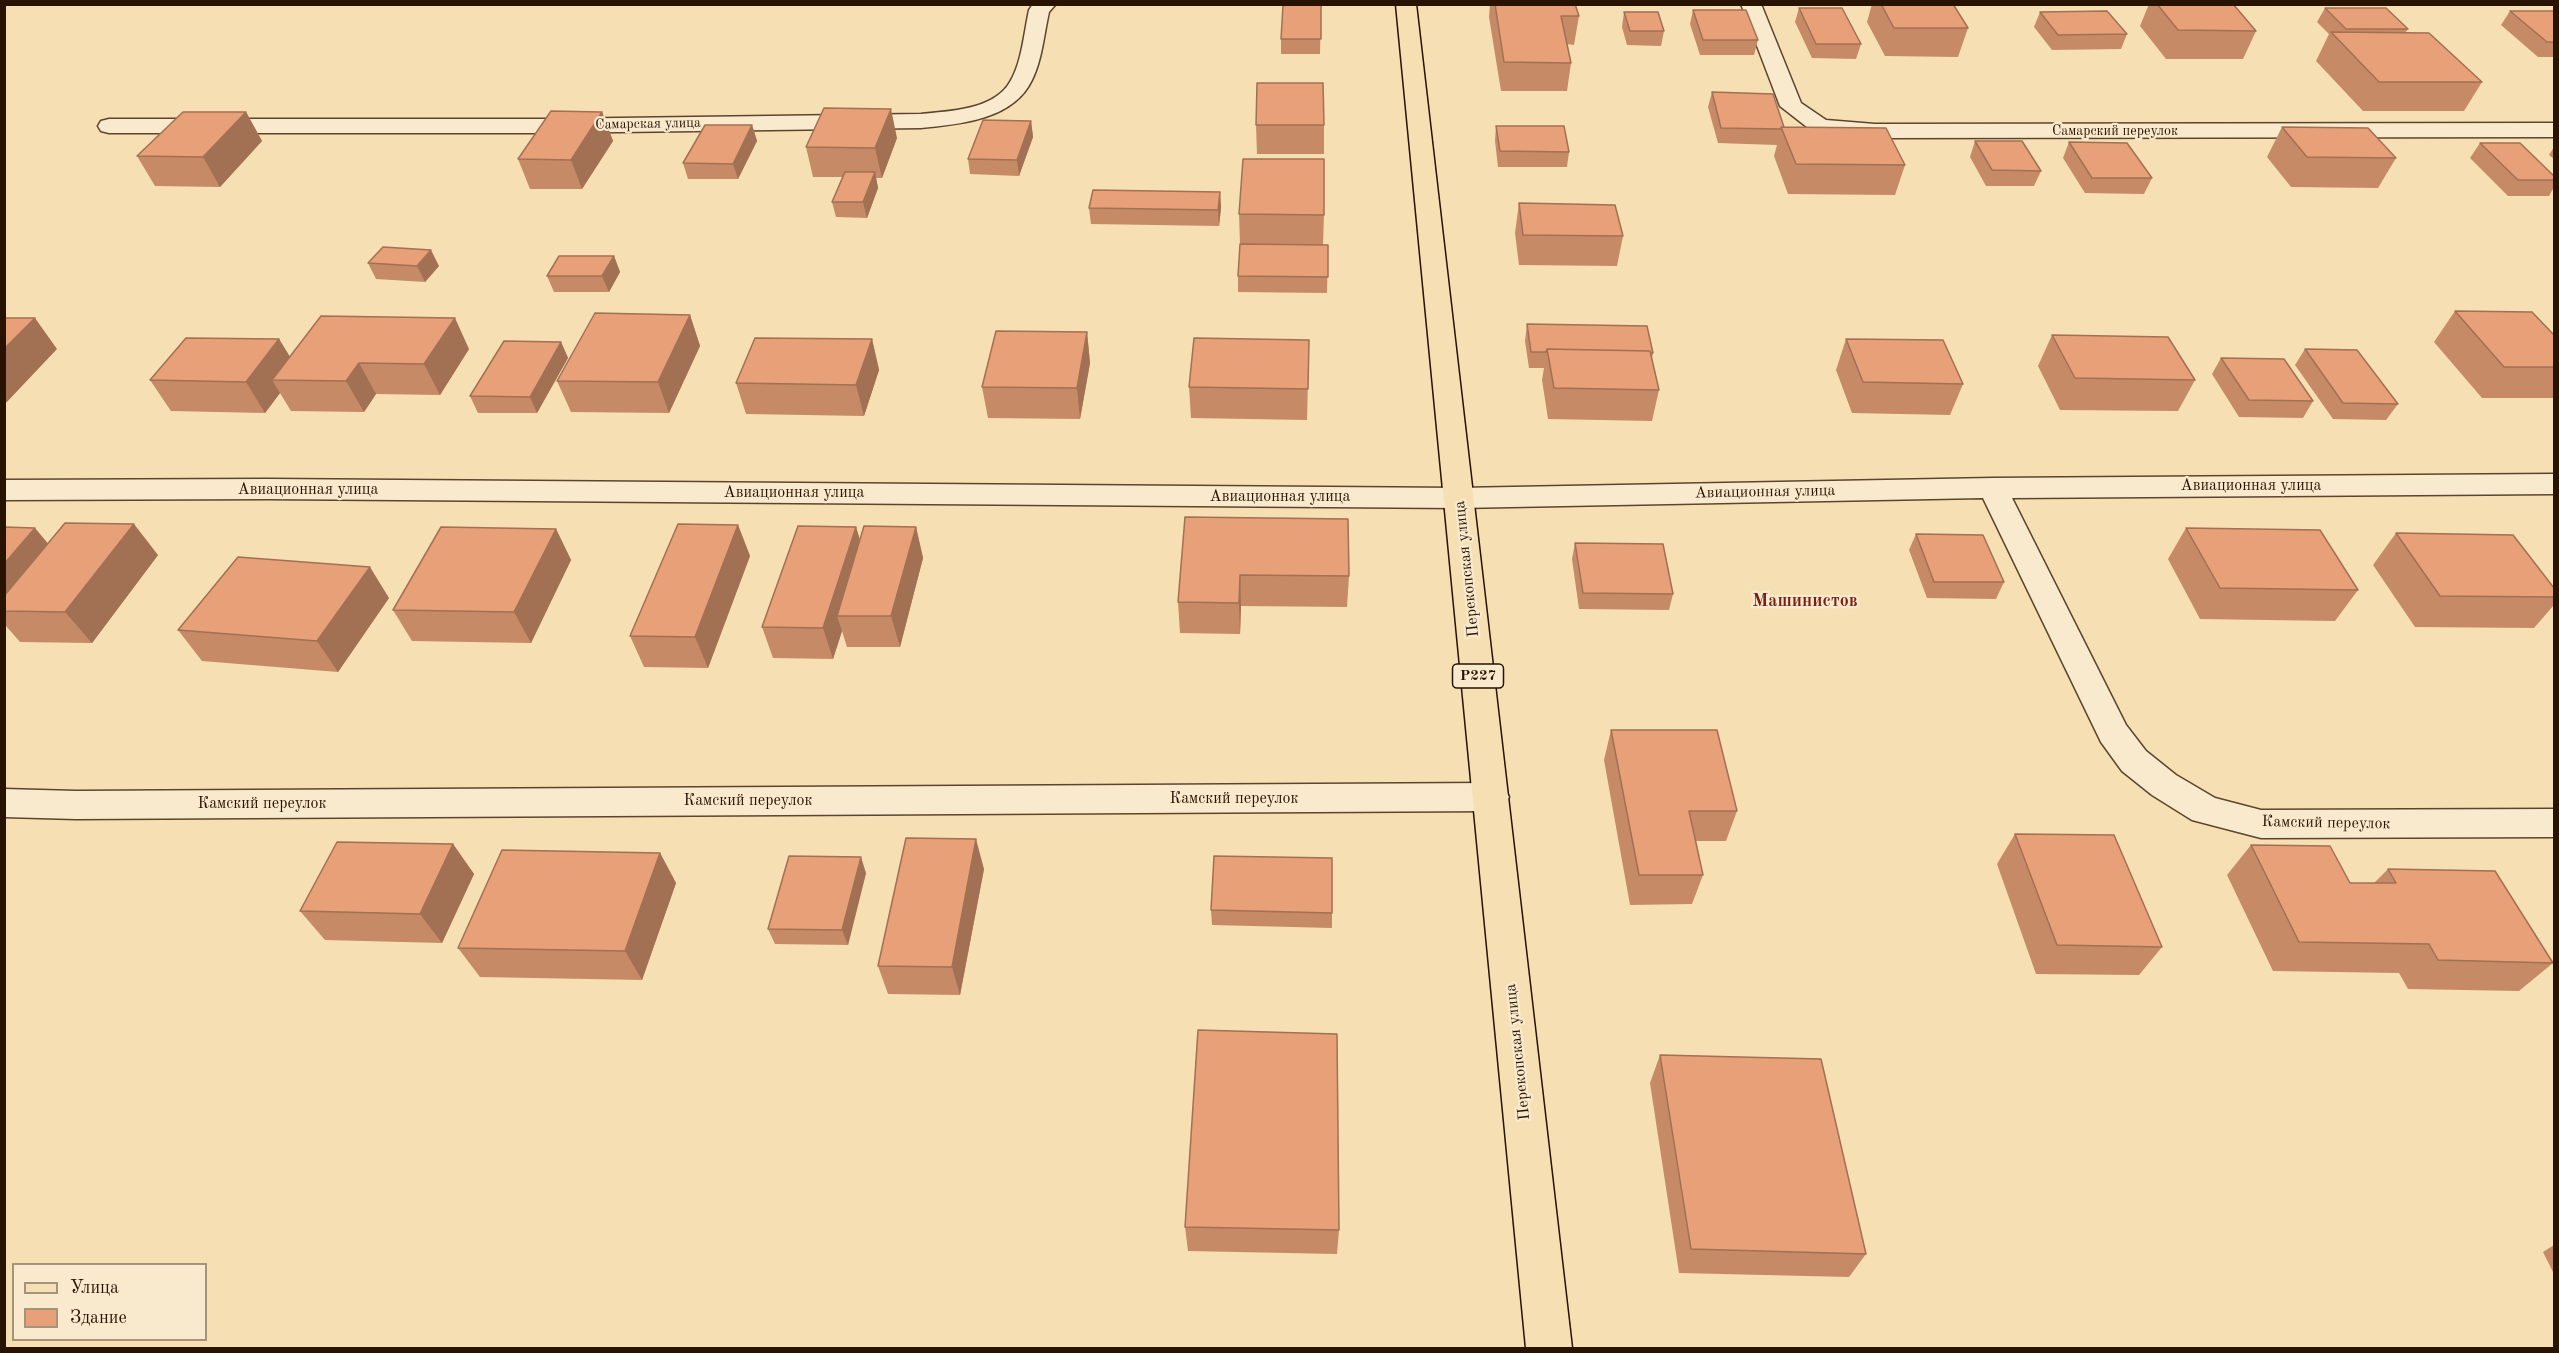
<!DOCTYPE html>
<html>
<head>
<meta charset="utf-8">
<style>
  body { margin:0 }
  #map { position:relative; width:2559px; height:1353px; overflow:hidden; background:#f6dfb3; font-family:"Old Standard TT",serif }
  canvas { display:block }
  .frame { position:absolute; inset:0; border:6px solid #281200; pointer-events:none }
  .legend { position:absolute; left:12px; top:1263px; width:195px; height:78px; box-sizing:border-box; background:#f9eace; border:2px solid #a5947c; margin:0; padding:8px 10px; list-style:none; font-size:18px; color:#281200 }
  .legend li { display:flex; align-items:center; gap:12px; height:30px }
  .legend b { width:30px; border:2px solid #a5947c }
</style>
</head>
<body>
<div id="map">
<canvas width="2559" height="1353"></canvas>
<div class="frame"></div>
<ul class="legend">
<li><b style="height:8px;background:#f6dfb3"></b>Улица</li>
<li><b style="height:16px;background:#e7a077"></b>Здание</li>
</ul>
</div>
<script>
const c = document.querySelector('canvas').getContext('2d');
c.lineJoin = 'round';
function stroke(path, color, width, dash) { c.strokeStyle = color; c.lineWidth = width; c.lineCap = dash ? 'butt' : 'round'; c.setLineDash(dash || []); c.stroke(path); }
function fill(path, color) { c.fillStyle = color; c.fill(path, 'evenodd'); }
function write(font, color, halo, rows, align = 'center') {
  c.font = font + ' "Old Standard TT",serif'; c.lineWidth = 4.5; c.setLineDash([]); c.textBaseline = 'middle'; c.strokeStyle = halo; c.fillStyle = color; for (const [text, x, y, turn = 0] of rows) {
    c.save(); c.translate(x, y); c.rotate((+turn || 0) * Math.PI / 180); c.textAlign = isNaN(turn) ? turn : align; if (halo) c.strokeText(text, 0, 0); c.fillText(text, 0, 0); c.restore();
  }
}
const street = new Path2D(`
  M1033,4h23l-7,8c-5,22 -7,48 -17,68 -19,40 -72,44 -111,48l-378,5h-434l-8,-2 -3,-5 3,-5 8,-2h434l378,-5c28,-3 73,-4 89,-32 12,-20 14,-49 19,-72z
  M1741,4h20l40,99 25,17 49,4 679,-1v14l-679,1 -55,-5 -8,-2 -32,-25z
  M2554,474v20l-542,4 114,227 20,26 30,24 39,23 46,12 293,-1v28l-293,1 -69,-18 -40,-25 -30,-24 -21,-29 -118,-244 -524,10 -1192,-9 -263,1v-20l263,-1 1192,9 534,-10z
  M1491,783l13,4 5,10 -5,10 -13,4 -1415,8 -72,-2v-28l72,2z`);
const primary = new Path2D(`
  M1396,4h20l156,1344h-46z`);
const wall = new Path2D(`
  M1490,4h85l4,12 -5,29 -7,-1 4,19 -4,28h-66l-12,-74z
  M1872,4h81l15,24 -10,29 -73,-1 -18,-34z
  M2149,4h84l23,27 -13,28h-77l-26,-33z
  M1321,5l-1,49h-39v-15z
  M1799,8l62,36 -5,15 -44,-1 -17,-36z
  M2325,8l83,21 -3,4 77,49 -18,29h-101l-47,-50 13,-27 -12,-12z
  M1693,10l65,30 -4,15h-54l-10,-31z
  M2510,11h44v46h-16l-37,-32z
  M1624,12l40,19 -3,15 -34,-1 -5,-18z
  M2040,12l87,22 -6,15 -69,1 -18,-23z
  M1712,92l72,35 121,38 -10,30 -107,-1 -14,-38 3,-11 -59,-2 -10,-36z
  M246,112l16,29 -42,46 -65,-1 -18,-30z
  M602,112l11,29 -31,48h-52l-12,-30z
  M1031,121l2,16 -14,39 -49,-2 -2,-15z
  M752,125l5,16 -19,38h-50l-5,-16z
  M1256,125h68v29h-67z
  M1496,126l73,26 -2,15h-69l-3,-26z
  M2282,127l114,31 -18,30 -87,-1 -24,-30z
  M897,138l-15,40h-6l2,10 -11,30 -31,-1 -4,-15 10,-25h-29l-7,-30z
  M1975,141l66,30 -7,15h-48l-16,-29z
  M2069,142l83,36 -8,16 -59,-1 -22,-35z
  M2480,143l74,33v11l-5,9h-41l-38,-38z
  M2554,147v12l-5,-4z
  M1220,192l1,16 -2,18 -128,-2 -2,-16z
  M1519,203l104,33 -6,30 -98,-1 -4,-32z
  M1239,214l85,1 -1,30h5l-1,48 -89,-1v-16l2,-32z
  M614,256l6,16 -11,20h-55l-7,-16z
  M368,263l71,3 -14,16 -49,-3z
  M2455,311l99,24v63h-72l-48,-56z
  M690,315l10,31 -31,67 -98,-1 -14,-31z
  M1527,324l126,29 -1,5 7,32 -7,31 -104,-2 -6,-39 2,-12h-15l-4,-27z
  M1087,332l3,31 -10,56 -92,-1 -6,-31z
  M2052,335l143,45 -17,31 -118,-1 -22,-44z
  M279,339l11,18 179,-8 -29,46 -64,-1 -12,18 -73,-1 -11,-18 -15,20 -94,-2 -21,-31z
  M872,339l7,31 -15,46 -118,-2 -10,-31z
  M1846,339l117,45 -13,31 -98,-2 -16,-43z
  M1309,340l-2,80 -116,-2 -2,-31z
  M561,342l7,16 -31,55h-59l-8,-17z
  M2305,349l93,55 -12,16 -53,-1 -38,-54z
  M2221,358l92,43 -10,17 -64,-1 -27,-43z
  M1185,517l164,59 -2,31 -106,-1 -1,28 -60,-1 -2,-31z
  M738,525l12,31 -42,112 -64,-1 -14,-31z
  M4,527l44,17 110,11 -66,88 -72,-1 -14,-16 -2,2z
  M856,527l4,13 56,-13 7,31 -23,89h-53l-5,-16 -9,28 -60,-1 -11,-31z
  M2186,528l172,62 -23,31 -135,-2 -32,-60z
  M556,529l15,31 -40,83 -119,-2 -19,-31z
  M2396,533l158,55v17l-20,23 -119,-1 -42,-62z
  M1916,534l88,48 -8,17 -69,-1 -18,-48z
  M1575,543l98,51 -4,16 -90,-1 -7,-50z
  M389,598l-51,74 -136,-11 -24,-31z
  M1611,730l126,81 -11,30h-31l8,34 -11,29 -62,1 -26,-145z
  M2015,834l147,113 -23,28 -103,-1 -39,-110z
  M453,844l21,30 -32,69 -117,-3 -25,-29z
  M2251,845l99,38h24l14,-14 165,94 -34,28 -111,-2 -9,-16 -126,-2 -46,-96z
  M660,853l16,30 -34,97 -162,-3 -22,-29z
  M984,869l-24,126 -72,-1 -10,-28z
  M866,873l-18,72 -73,-1 -7,-15z
  M1211,910l121,3v15l-120,-3z
  M1660,1055l206,199 -17,23 -170,-4 -29,-190z
  M1185,1227l154,3 -2,24 -149,-3z
  M2554,1245v29l-11,-22z`);
const shadedWall = new Path2D(`
  M891,109l6,29 -15,40 -7,-30z
  M246,112l16,29 -42,46 -17,-30z
  M602,112l11,29 -31,48 -11,-29z
  M1031,121l2,16 -14,39 -2,-16z
  M752,125l5,16 -19,38 -5,-15z
  M875,172l3,16 -11,30 -4,-16z
  M1220,192l1,16 -2,18 -1,-16z
  M431,250l8,16 -14,16 -8,-16z
  M614,256l6,16 -11,20 -7,-16z
  M690,315l10,31 -31,67 -11,-31z
  M35,318l22,31 -53,56v-56z
  M455,318l14,31 -29,46 -16,-31z
  M1087,332l3,31 -10,56 -3,-31z
  M279,339l19,31 -26,10 8,13 -15,20 -19,-31z
  M872,339l7,31 -15,46 -8,-31z
  M561,342l7,16 -31,55 -7,-16z
  M359,363l17,31 -12,18 -18,-31z
  M134,524l24,31 -66,88 -27,-31z
  M738,525l12,31 -42,112 -13,-31z
  M856,527l9,31 -28,58 5,15 -9,28 -10,-31z
  M916,527l7,31 -23,89 -9,-31z
  M35,528l26,31 -57,52v-47z
  M556,529l15,31 -40,83 -17,-31z
  M370,567l19,31 -51,74 -21,-31z
  M1240,575l1,31 -1,28 -1,-31z
  M976,839l8,30 -24,126 -8,-28z
  M453,844l21,30 -32,69 -22,-29z
  M660,853l16,30 -34,97 -17,-29z
  M861,857l5,16 -18,72 -6,-15z`);
const building = new Path2D(`
  M1495,4h80l4,12h-18l10,47 -67,-1z
  M1881,4h72l15,24h-74z
  M2157,4h76l23,27 -78,-1z
  M1283,5h38v34h-40z
  M1799,8h43l19,36h-45z
  M2325,8h61l22,21h-62z
  M1693,10h53l12,30h-55z
  M2107,11l20,23 -69,1 -18,-23z
  M2510,11h44v31h-7z
  M1624,12h34l6,19h-34z
  M2331,32l98,1 53,49h-103z
  M1257,83h66l1,42h-68z
  M1712,92l61,2 11,33h-3v2l-60,-1z
  M824,108l67,1 -16,39 -69,-1z
  M551,111l51,1 -31,48 -53,-1z
  M183,112h63l-43,45 -66,-1z
  M983,120l48,1 -14,39 -49,-1z
  M705,125h47l-19,39 -50,-1z
  M1496,126h68l5,26 -69,-1z
  M1781,127l105,1 19,37 -109,-1z
  M2282,127l86,1 28,30 -89,-1z
  M1975,141h47l19,30 -49,-1z
  M2069,142l58,1 25,35h-60z
  M2480,143h40l34,33v4h-36z
  M1243,159h81v56l-85,-1z
  M845,172h30l-12,30h-31z
  M1093,190l127,2 -2,18 -129,-2z
  M1519,203l96,2 8,31 -100,-1z
  M1240,244l88,1v32l-90,-1z
  M383,247l48,3 -14,16 -49,-3z
  M559,256h55l-12,20h-55z
  M2455,311l77,1 22,23v32h-50z
  M595,313l95,2 -32,67 -101,-1z
  M321,316l134,2 -31,46 -65,-1 -13,18 -74,-1z
  M4,318h31l-31,31z
  M1527,324l120,2 6,27h-2l-1,-2 -103,-2 -1,3h-15z
  M996,331l91,1 -10,56 -95,-1z
  M2052,335l116,2 27,43 -120,-2z
  M186,338l93,1 -33,43 -96,-2z
  M755,338l117,1 -16,46 -120,-2z
  M1194,338l115,2 -1,49 -119,-2z
  M1846,339l97,1 20,44 -100,-2z
  M504,341l57,1 -31,55 -60,-1z
  M1547,349l103,2 9,39 -105,-2z
  M2305,349l52,1 41,54 -55,-1z
  M2221,358l63,1 29,42 -64,-1z
  M1185,517l163,2 1,57 -109,-1 -1,28 -61,-1z
  M65,523l69,1 -69,88 -61,-1v-15z
  M678,524l60,1 -43,112 -65,-1z
  M798,526l58,1 -33,101 -61,-1z
  M864,526l52,1 -25,89h-54z
  M4,527l31,1 -31,36z
  M441,527l115,2 -42,83 -121,-2z
  M2186,528l134,2 38,60 -138,-2z
  M2396,533l117,2 41,53v9l-114,-1z
  M1916,534l67,1 21,47h-70z
  M1575,543l88,1 10,50 -90,-1z
  M238,557l132,10 -53,74 -139,-11z
  M1611,730h106l20,81h-48l14,64h-64z
  M2015,834l99,1 48,112 -105,-2z
  M906,838l70,1 -24,128 -74,-1z
  M337,842l116,2 -33,70 -120,-3z
  M2251,845l79,1 20,37h46l-8,-14 107,2 58,92 -115,-3 -9,-16 -130,-2z
  M502,850l158,3 -35,98 -167,-3z
  M789,856l72,1 -19,73 -74,-1z
  M1214,856l118,2v55l-121,-3z
  M1198,1030l139,4 2,196 -154,-3z
  M1660,1055l161,4 45,195 -175,-5z`);
const farStreetnames = [
  ["Самарская улица",648,124,-1],
  ["Самарский переулок",2115,131]
];
const shields = [
  [1478,676,51]
];
const shieldNames = [
  ["Р227",1478,676]
];
const streetNames = [
  ["Авиационная улица",2251,486],
  ["Авиационная улица",308,490],
  ["Авиационная улица",1765,492,-1],
  ["Авиационная улица",794,493],
  ["Авиационная улица",1280,497],
  ["Перекопская улица",1467,569,-96],
  ["Камский переулок",1234,799],
  ["Камский переулок",748,801],
  ["Камский переулок",262,804],
  ["Камский переулок",2326,823,1],
  ["Перекопская улица",1518,1052,-96]
];
const neighbourhoodNames = [
  ["Машинистов",1805,601]
];
stroke(street, '#5c452d', 3);
stroke(primary, '#281200', 3);
fill(street, '#f9eace');
fill(primary, '#f6dfb3');
fill(wall, '#c78a66');
fill(shadedWall, '#a27053');
fill(building, '#e7a077');
stroke(building, '#a27053', 1.5);
write('14px', '#281200', '#f9eace', farStreetnames);
for (const [x, y, w] of shields) { const box = new Path2D(); box.roundRect(x - w / 2, y - 12, w, 24, 4.5); c.fillStyle = '#f9eace'; c.fill(box); stroke(box, '#281200', 1.5); }
write('bold 15px', '#281200', null, shieldNames);
write('16px', '#281200', '#f9eace', streetNames);
write('bold 18px', '#7a1f14', '#f9eace', neighbourhoodNames);
</script>
</body>
</html>
